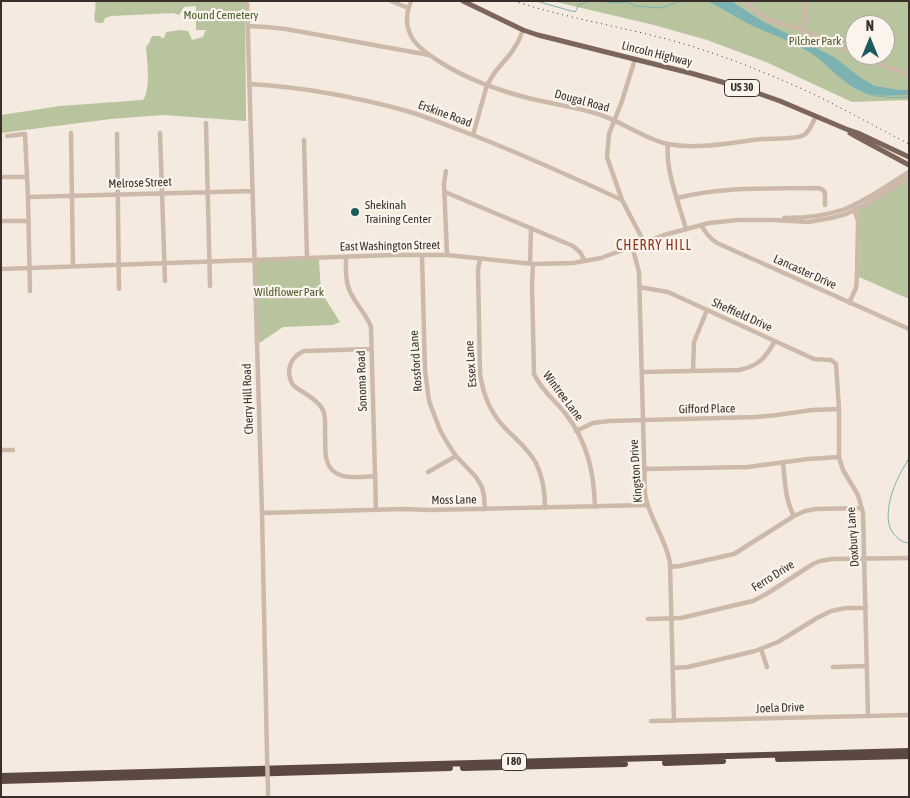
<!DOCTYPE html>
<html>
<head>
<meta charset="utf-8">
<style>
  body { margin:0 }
  #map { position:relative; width:910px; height:798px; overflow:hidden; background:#f4eadf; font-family:"Asap Condensed",sans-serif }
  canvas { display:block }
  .frame { position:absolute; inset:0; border:2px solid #3a2f2a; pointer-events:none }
  .north { position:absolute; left:845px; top:15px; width:50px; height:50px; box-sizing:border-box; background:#fbf4ec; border:1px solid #aea59e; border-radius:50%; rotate:0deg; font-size:14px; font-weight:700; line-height:20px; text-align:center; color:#3a2f2a }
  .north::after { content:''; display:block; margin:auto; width:18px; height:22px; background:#1d5c5e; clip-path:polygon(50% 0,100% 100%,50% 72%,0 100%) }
</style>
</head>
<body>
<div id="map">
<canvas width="910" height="798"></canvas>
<div class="frame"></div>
<div class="north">N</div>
</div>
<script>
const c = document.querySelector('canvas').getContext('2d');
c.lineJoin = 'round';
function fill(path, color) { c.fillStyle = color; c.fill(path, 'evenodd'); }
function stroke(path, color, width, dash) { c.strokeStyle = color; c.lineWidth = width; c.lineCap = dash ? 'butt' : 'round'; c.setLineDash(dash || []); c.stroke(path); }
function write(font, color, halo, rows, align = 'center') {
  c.font = font + ' "Asap Condensed",sans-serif'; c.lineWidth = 4.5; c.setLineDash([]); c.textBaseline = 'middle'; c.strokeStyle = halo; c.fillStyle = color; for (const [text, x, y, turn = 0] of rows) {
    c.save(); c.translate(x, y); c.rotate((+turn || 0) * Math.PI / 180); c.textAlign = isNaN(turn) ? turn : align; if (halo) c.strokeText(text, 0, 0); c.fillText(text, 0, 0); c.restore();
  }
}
const green = new Path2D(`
  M95,1h150l1,120 -83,-6 -52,4 -110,14v-18l59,-9 83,-6c8,-10 4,-40 3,-53l4,-5v-3l3,-3h7l2,2h2l2,-6 14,-2 8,1 4,9 11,-3 2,-6 3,-1h-12v-24l-12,1 -5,8 -6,-2 -62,3 -6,2 -2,5h-5l-3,-1c-2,-8 2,-14 0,-21z
  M552,1h357v99l-57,2 -86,-40 -59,-22 -53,-15zM855,25h30v30h-30z
  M909,177v122l-50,-22 1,-57 -3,-9z
  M319,259l2,33 19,30 -7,3 -50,2 -25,17 -2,-83z`);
const water = new Path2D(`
  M707,1h24l31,20 72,36 27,21 14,8 24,4h10v5c-12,0 -26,2 -38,-1 -26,-5 -41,-29 -62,-42 -20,-12 -42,-19 -62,-29 -13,-7 -27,-16 -40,-22z`);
const stream = new Path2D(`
  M536,1l39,11 4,-7 10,-4
  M599,1l14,2 14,-1 9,4 25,2 20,-7
  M863,92c13,6 32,6 46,5
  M909,457c-2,6 -6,11 -9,17 -8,15 -18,44 -7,59 5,6 8,9 16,10`);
const minor = new Path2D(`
  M247,1l15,512 5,241
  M391,1l17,7
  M411,1c-4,10 -6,20 -2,30 4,14 20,24 31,31 28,18 60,29 92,37 21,5 42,8 63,14 25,7 49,26 73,31 31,6 64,-2 94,-5 12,-1 32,1 42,-4 6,-4 9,-13 12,-19
  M746,1l9,9 16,11 31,9 53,24
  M248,26l18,1 20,2 143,26
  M802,30c3,-11 5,-17 1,-29
  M858,55l28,12 23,7
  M635,59l-13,42 -13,33 -2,23 15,43 22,42
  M249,84c54,3 107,13 158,27 17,5 34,12 50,18 56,21 111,46 165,71
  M206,123l4,163
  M71,133l2,133
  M160,133l5,148
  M117,134l2,155
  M473,135l14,-50 8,-13 16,-19 7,-11 5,-12
  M7,136l18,-2 3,63 2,94
  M304,140l3,118
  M668,144c-3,26 11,59 18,85
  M446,171l-2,12 3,72
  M1,177h26
  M445,192l128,54 7,6 5,9
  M28,197l225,-6
  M677,198c46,-12 94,-9 142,-10l4,2 2,3v12
  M784,218c21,0 41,-2 61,-9 23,-9 43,-24 64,-37
  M1,221h27
  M701,225c4,7 8,13 16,18l192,86
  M632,246l7,26 6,222c4,25 21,44 25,69l4,158
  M422,256l3,114 4,31 11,29 8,14 8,12 20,21 6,10 2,9 1,13
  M346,258c0,10 -1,22 3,31 5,14 17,24 22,38l5,183
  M480,259l-2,11 2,103c3,23 11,42 28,58 10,10 21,19 28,32 7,14 9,29 9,45
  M530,263l1,-35
  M533,264l-1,21 2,89c7,16 20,25 31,39 22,28 29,58 30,94
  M1,269l391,-14h55l86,9 40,-1 28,-5 63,-23 45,-12 29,-3h35l35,2 23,-4 15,-4 19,-9 44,-28
  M639,287l29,5 146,67 17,1 5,4 3,45v48l4,13 15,25 5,18 5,203
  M849,303l7,-15 1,-12 1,-55 -4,-12
  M371,349l-67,2c-14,6 -19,20 -11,34 9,8 25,14 30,25 3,7 2,16 2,23 1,9 -1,20 2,28 6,21 31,16 48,15
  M693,371l1,-29 13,-32
  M642,372l97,-2c20,-4 26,-12 36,-29
  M576,431l17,-8 16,-2 147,-4 21,-2 35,-5 27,-1
  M1,450h12
  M783,463c2,18 2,37 11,53
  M645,469l103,-2 60,-8 31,-2
  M428,472l28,-16
  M262,513l141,-4 28,1 216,-5
  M670,567l10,-1 54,-12 60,-38 11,-5 11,-2 46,-1
  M648,619l33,-1 63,-15 9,-2 15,-8 45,-29 7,-3 12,-2 77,-1
  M761,649l6,18
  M833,667l34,-1
  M673,668l15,-1 67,-16 23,-9 39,-24 14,-7 15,-3h20
  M651,721l258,-6
  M268,789v8`);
const major = new Path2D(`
  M463,1l60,29 15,5 156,39 49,14 37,13 66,28 12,4 51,24
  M850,133l7,4 52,28`);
const highway = new Path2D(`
  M778,759l131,-3
  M665,763l58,-2
  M463,768l162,-4
  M1,776l908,-25
  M1,781l449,-13`);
const rail = new Path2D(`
  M514,1c58,19 118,27 177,45 41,13 81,29 120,47 33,16 65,34 98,51`);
const minorBridge = new Path2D(`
  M267,754l1,35`);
const markers = [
  [355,212,5,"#1d5c5e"]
];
const shields = [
  [742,88,35],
  [514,762,25]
];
const shieldNames = [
  ["US 30",742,88],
  ["I 80",514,762]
];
const parkNames = [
  ["Mound Cemetery",221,15],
  ["Pilcher Park",815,41],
  ["Wildflower Park",289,292]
];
const streetNames = [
  ["Lincoln Highway",657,54,14],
  ["Dougal Road",582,101,15],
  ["Erskine Road",445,114,20],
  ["Melrose Street",140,183,-2],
  ["East Washington Street",390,246,-1],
  ["Lancaster Drive",805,272,24],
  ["Sheffield Drive",742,315,24],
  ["Rossford Lane",416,361,-94],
  ["Essex Lane",471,364,-94],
  ["Sonoma Road",362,381,-92],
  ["Wintree Lane",563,396,53],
  ["Cherry Hill Road",248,399,-92],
  ["Gifford Place",707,409,-1],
  ["Kingston Drive",636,471,-94],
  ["Moss Lane",454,500,-1],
  ["Doxbury Lane",853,537,-94],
  ["Ferro Drive",773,576,-32],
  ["Joela Drive",780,708,-2]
];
const poiNames = [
  ["Shekinah",365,205],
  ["Training Center",365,219]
];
const neighbourhoodNames = [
  ["CHERRY HILL",654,246]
];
fill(green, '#b8c49e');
fill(water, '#7db2b2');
stroke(stream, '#7db2b2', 1);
stroke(minor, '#cdb9aa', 4.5);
stroke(major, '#7d655b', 5);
stroke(highway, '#5b4841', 6);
stroke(rail, '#3a2f2a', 1, [1, 4]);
stroke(minorBridge, '#cdb9aa', 4.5);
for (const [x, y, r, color] of markers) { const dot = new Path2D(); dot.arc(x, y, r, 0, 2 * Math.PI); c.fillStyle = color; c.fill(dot); stroke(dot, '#fbf4ec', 2); }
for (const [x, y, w] of shields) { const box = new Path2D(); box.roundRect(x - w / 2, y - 8.5, w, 17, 4); c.fillStyle = '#fbf4ec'; c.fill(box); stroke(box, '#3a2f2a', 1); }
write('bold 11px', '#3a2f2a', null, shieldNames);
write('12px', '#4a5a2c', '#fbf4ec', parkNames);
write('12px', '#3a2f2a', '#fbf4ec', streetNames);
write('12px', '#3a2f2a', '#fbf4ec', poiNames, 'left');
c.letterSpacing = '1px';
write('14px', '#8d361f', '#fbf4ec', neighbourhoodNames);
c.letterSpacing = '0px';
</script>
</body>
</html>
